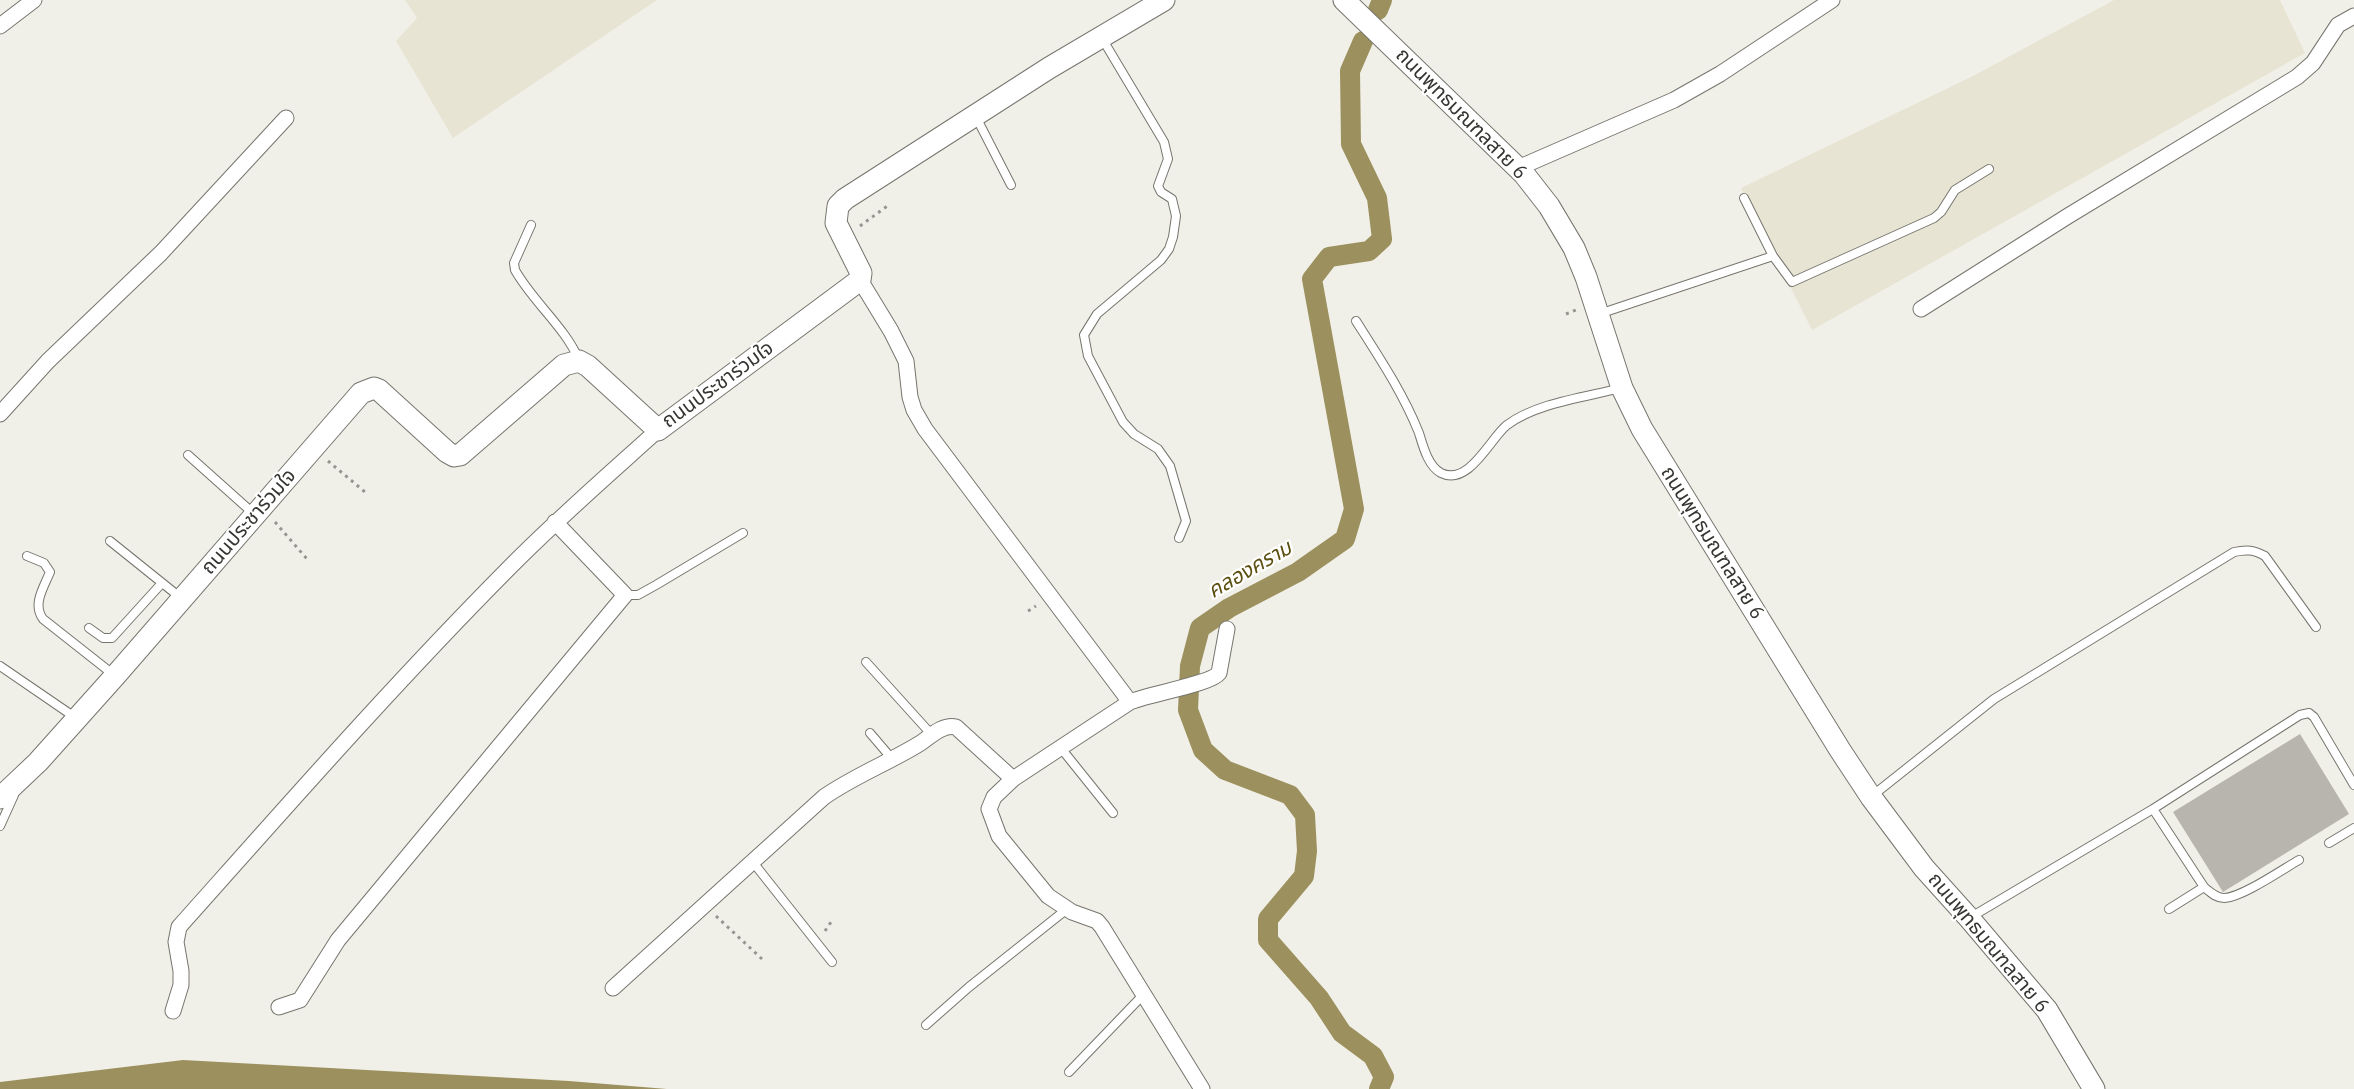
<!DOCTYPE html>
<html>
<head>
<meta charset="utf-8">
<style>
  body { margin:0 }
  canvas { display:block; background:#f1f0e8 }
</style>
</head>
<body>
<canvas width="2354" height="1089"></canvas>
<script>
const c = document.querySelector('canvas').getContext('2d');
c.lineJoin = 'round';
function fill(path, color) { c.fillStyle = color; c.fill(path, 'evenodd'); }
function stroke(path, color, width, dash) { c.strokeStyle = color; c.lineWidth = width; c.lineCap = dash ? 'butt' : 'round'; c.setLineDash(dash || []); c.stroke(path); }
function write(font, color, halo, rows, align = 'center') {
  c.font = font + ' "PT Sans","Noto Sans Thai",sans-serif'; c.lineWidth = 4.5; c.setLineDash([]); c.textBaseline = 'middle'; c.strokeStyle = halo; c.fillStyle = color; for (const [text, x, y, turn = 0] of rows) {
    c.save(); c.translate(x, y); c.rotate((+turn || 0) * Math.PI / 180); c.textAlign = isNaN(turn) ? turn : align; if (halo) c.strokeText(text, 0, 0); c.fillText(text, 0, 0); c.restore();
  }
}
const built = new Path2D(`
  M405,0h252l-204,138 -57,-97 21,-23z
  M2114,0h166l25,53 -493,277 -71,-142 230,-111z`);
const water = new Path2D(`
  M183,1060l386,21 98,8h-667v-7z`);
const canal = new Path2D(`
  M1378,10l4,-10
  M1363,41l-13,30 1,73 26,54 5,41 -13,12 -40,6 -17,22 42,230 -9,30 -47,33 -69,36 -29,20 -10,38 -2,44 15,40 22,20 65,25 15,20 2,36 -3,25 -36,43v21l51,58 23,35 31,23 11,21 -5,12`);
const building = new Path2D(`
  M2300,734l49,80 -126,78 -50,-80z`);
const path = new Path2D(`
  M860,226l30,-22
  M1566,314l10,-4
  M328,461l37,31
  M275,522l32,37
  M1028,611l8,-5
  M716,916l46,43
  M825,931l8,-12`);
const lane = new Path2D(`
  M1103,40l61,102 4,17 -10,27 3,6 11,7 4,17 -3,21 -4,12 -8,11 -64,54 -13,21 4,21 35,66 11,12 24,15 12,17 16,55 -7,17
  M976,117l35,68
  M1744,198l29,58 19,26 142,-64 7,-6 14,-22 34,-21
  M531,225l-17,38 1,7c18,32 50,57 64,90
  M1599,314l174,-58
  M1356,321c23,36 47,72 63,112 4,13 9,33 22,40 28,14 50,-36 66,-48 29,-22 79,-28 114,-37
  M188,455l66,59
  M110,541l71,57
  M27,556l17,7 6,9c-6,15 -18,32 -7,47l71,56
  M625,595h13l18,-10 87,-52
  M89,628l14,10h9l50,-55
  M866,662l66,73
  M0,666l76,52
  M870,733l23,27
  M1060,747l53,66
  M1872,796l122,-97 240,-147c13,-3 20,-2 31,4l51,71
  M2153,809l51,78c6,5 12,11 20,11 17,0 59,-29 75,-38
  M0,826l14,-31
  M2329,843l25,-15
  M752,861l80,101
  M2169,909l35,-22
  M1971,917l182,-108 147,-94 9,-2 5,4 40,68
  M926,1025l43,-38 98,-78
  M1069,1072l75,-78`);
const street = new Path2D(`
  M0,26l34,-26
  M1518,168l156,-68 46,-26 112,-74
  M860,280l31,51 15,30 4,36 4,13 11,19 205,273
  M1921,309l147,-93 229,-139 16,-14 25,-38 16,-9
  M0,414l48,-53 113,-108 125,-135
  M613,988l211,-191c30,-21 64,-34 95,-53 11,-7 23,-20 37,-17l57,52
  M279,1007l21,-7 38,-60 287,-345 -70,-73
  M173,1011l8,-26v-14l-5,-29 3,-15c108,-121 215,-243 329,-358 48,-49 99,-93 150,-139
  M1202,1089l-100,-162 -5,-6 -25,-9 -24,-16 -49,-60 -10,-27 5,-12 19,-18 117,-77c18,-8 81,-18 89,-29l8,-44`);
const secondary = new Path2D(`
  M1344,0l180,174 25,32 25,42 12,29 36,111 20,41 198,321 31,47 53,71 45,50 78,92 47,79
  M0,798l38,-36 77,-86 246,-283 13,-5 5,2 68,62 7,4 6,-1 104,-90 15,-4 9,5 70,64 202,-150 1,-7 -25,-50 2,-17 7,-7 204,-131 115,-68`);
const streetNames = [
  ["ถนนพุทธมณฑลสาย 6",1461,114,45],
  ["ถนนประชาร่วมใจ",718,385,-36],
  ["ถนนประชาร่วมใจ",249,522,-49],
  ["ถนนพุทธมณฑลสาย 6",1712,543,58],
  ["ถนนพุทธมณฑลสาย 6",1988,943,50]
];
const waterNames = [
  ["คลองคราม",1250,570,-30]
];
fill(built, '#e7e4d4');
fill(water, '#9c915e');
stroke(canal, '#9c915e', 20);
fill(building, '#b7b5ae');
stroke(lane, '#76756e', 10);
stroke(street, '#76756e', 17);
stroke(secondary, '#76756e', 23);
stroke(path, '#96958f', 3, [3, 4.5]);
stroke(lane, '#fff', 8);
stroke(street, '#fff', 15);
stroke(secondary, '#fff', 21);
write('20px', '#363532', '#fff', streetNames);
write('italic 21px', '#5b4f0f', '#fff', waterNames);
</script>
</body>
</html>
